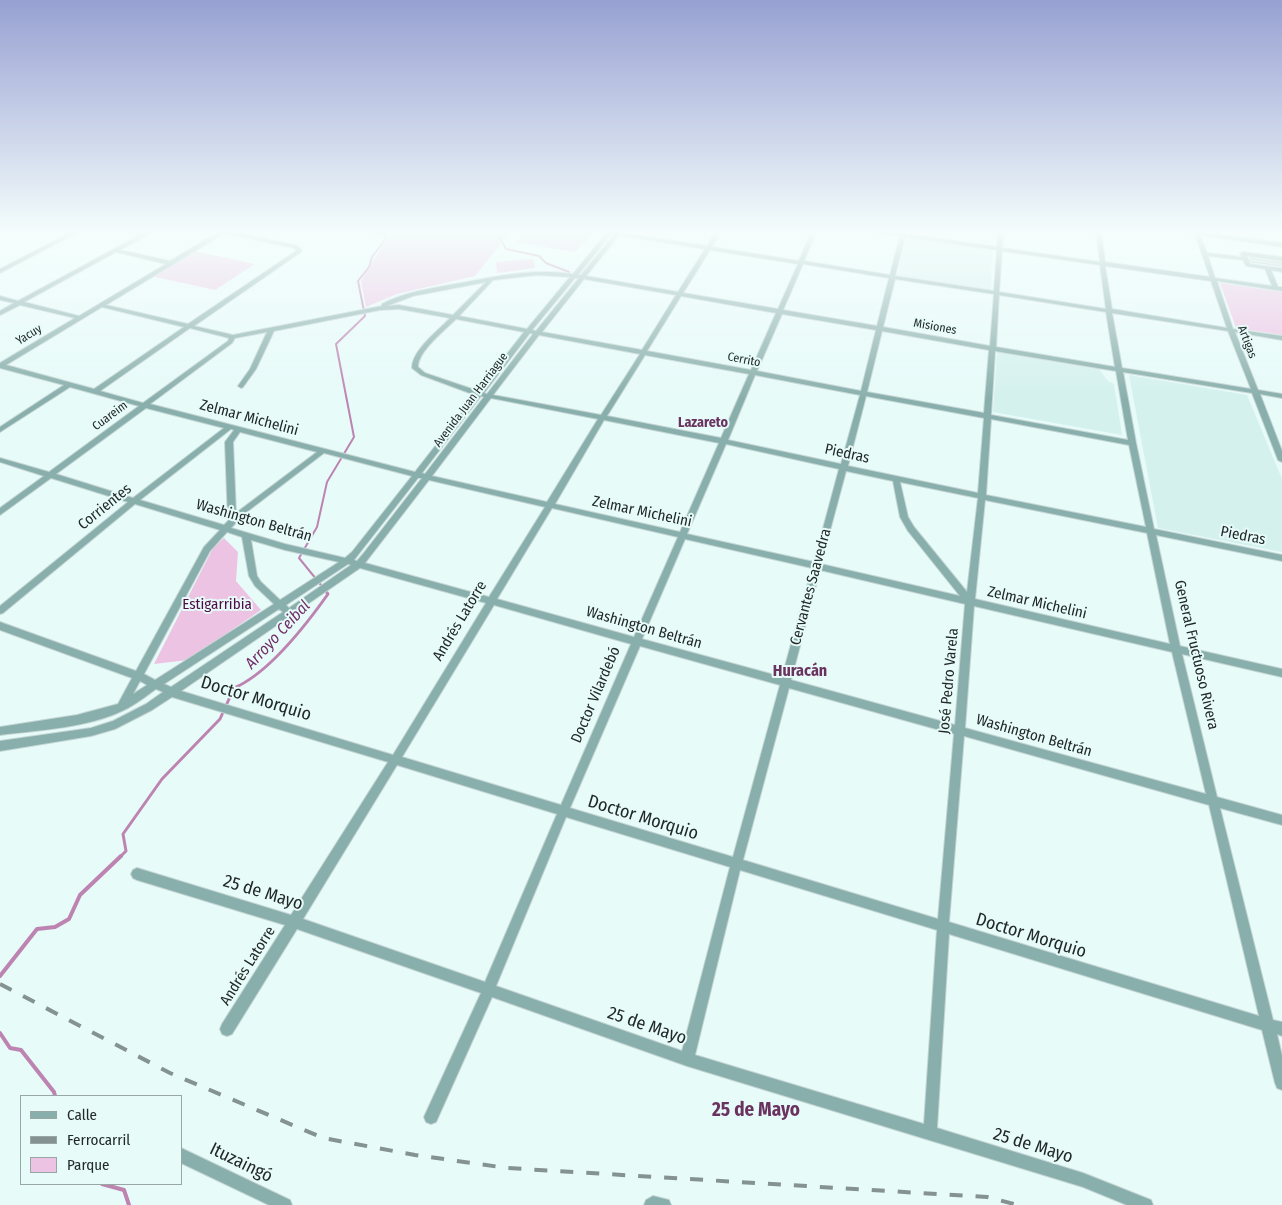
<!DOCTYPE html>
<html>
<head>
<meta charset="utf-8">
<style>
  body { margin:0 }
  #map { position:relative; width:1282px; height:1205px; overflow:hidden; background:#e7fbf9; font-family:"Fira Sans Condensed",sans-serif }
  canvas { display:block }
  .legend { position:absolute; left:20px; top:1095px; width:162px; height:90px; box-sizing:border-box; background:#e7fbf9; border:1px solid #98a7a6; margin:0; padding:6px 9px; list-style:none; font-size:15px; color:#222929 }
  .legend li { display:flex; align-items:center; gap:10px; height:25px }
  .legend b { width:25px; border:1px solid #98a7a6 }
</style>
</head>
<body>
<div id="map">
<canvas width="1282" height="1205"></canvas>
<ul class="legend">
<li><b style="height:6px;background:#89afac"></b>Calle</li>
<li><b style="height:6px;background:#849291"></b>Ferrocarril</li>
<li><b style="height:14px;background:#edc3e4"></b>Parque</li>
</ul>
</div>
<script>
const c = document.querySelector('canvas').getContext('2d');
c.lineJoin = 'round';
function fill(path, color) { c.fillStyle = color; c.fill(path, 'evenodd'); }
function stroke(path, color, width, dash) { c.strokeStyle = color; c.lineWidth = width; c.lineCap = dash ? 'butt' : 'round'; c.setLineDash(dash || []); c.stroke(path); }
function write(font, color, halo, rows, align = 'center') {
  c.font = font + ' "Fira Sans Condensed",sans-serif'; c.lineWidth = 4; c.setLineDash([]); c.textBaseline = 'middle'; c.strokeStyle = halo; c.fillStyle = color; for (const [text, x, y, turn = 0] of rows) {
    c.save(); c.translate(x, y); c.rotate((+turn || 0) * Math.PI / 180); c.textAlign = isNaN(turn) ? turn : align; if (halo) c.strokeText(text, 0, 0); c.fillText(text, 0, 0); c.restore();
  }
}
const built = new Path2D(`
  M906,238l86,12 -1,41 -94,-14z
  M997,352l102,17 9,12 6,3 8,51 -129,-23z
  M1129,375l118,20 35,84v73l-124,-24z`);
const green = new Path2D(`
  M375,230h137l-37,46 -78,18 -31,13 -5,-26 28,-46 -14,-3z
  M528,230h50l15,3 -18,19 -59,-10z
  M194,251l61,13 -40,26 -64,-14z
  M533,259l2,9 -38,5 -1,-11z
  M1220,283l62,9v43l-46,-7z
  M224,538l14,14 -2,29 25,29 -73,50 -34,4 59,-116z`);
const streamFar2 = new Path2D(`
  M496,230l10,19 33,7 7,7 23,9
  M325,590l-26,-32 18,-31 10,-45 27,-45 -18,-93 29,-28 -7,-35 11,-14 3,-10 12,-16 2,-6 -14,-3v-2`);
const streamFar1 = new Path2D(`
  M120,857l6,-6 -3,-17 39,-55 58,-60 14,-31c35,-15 72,-63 94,-94l-4,-5`);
const stream = new Path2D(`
  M0,976l37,-47 18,-2 14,-8 11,-24 41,-39
  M0,1033l10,15 11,2 33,42 1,4
  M102,1184l22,6 5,15`);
const building = new Path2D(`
  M1250,258l32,5v3l-31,-4z`);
const minor = new Path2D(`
  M76,230h6l-82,43v-4z
  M120,230c6,0 21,4 25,3 4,-1 6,-3 11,-3l-36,20 50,11 50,-30 -1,-1h9l70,16 4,5 -1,1 -107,74 39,9 149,-29v-2c25,-13 52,-16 79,-21 36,-7 74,-15 112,-9l36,-44h5l-1,2h4l1,-2h5l-2,3 86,13 10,-16h5l-10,17 87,14 13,-31h5l-13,31 86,14 10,-39 -36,-6h14l23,3v-3h5v4l91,13 1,-17h6l-2,18 98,14 -4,-32h5l4,32 105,15 -15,-43 -20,-4h24v2l83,11v4l-82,-12 7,18 35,4 -2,-3 3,-2 39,5v4l-35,-5 3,8 32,4v4l-11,-2 7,17h4v4l-65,-10 16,48 49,7v4l-47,-8 23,58 24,4v4l-22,-4 22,57v11l-4,-2 -26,-67 -129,-21 13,71 18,86 128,26v6l-126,-26 24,111 102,23v8l-100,-23 35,143 65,18v10l-62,-17 53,212 9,2v14l-5,-2 5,22v34l-5,-2 -2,-5 -13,-53 -313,-96 -12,194 146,45 68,27 2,5h-26l-44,-18 -396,-121 -195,-69 -56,125 -5,2 -5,-2 -2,-5 57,-124 -184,-64 -65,105 -5,2 -5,-2 -2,-5 2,-5 63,-99 -148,-45 -4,-2 -2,-4 2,-4 4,-2 154,47 97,-153 -216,-65 -20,13 -37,19 -24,7 -91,15v-10l91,-13 22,-7 33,-17 17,-12 -7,-3c-10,7 -21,16 -32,21 -36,18 -85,20 -124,25v-8l77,-12 41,-11 14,-26 -132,-48v-8l136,49 68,-124 16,-17 -85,-26 -132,109 -3,1v-8l128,-104 -77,-24 -51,37v-7l44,-32 -44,-14v-4l49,14 90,-66 -69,-19 -70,45v-5l64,-42 -64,-17v-5l75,-45 -55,-13 -20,10v-4l14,-8 -14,-3v-4l18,5 122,-66zM225,233l69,15 2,3 -108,73 -82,-19zM611,234l3,1 -33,40h-3zM619,235l86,14 -27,43 -92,-16zM905,237l92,13 -3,41 -99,-15zM710,250l88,14 -20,45 -95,-16zM1002,251l98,14 6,44 -107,-17zM116,252l50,12 -87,52 -55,-14zM1208,256l35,4 3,6 19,3 7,17 -57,-8zM803,264l86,14 -12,48 -94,-16zM1105,266l106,15 16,47 -115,-19zM537,275l33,2 -43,52 -68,-13 34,-36zM575,278h4l-43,53 -4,-1zM584,279l92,16 -34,55 -100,-18zM895,279l99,15 -4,52 -107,-19zM486,282l-33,33 -54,-10 -12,1 26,-10zM999,295l107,17 9,55 -119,-20zM681,296l95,17 -25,57 -104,-19zM102,307l82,20 -90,62 -88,-24zM399,309l51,9c-12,13 -38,32 -38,50l9,7 54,20 -60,77 -265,-68 82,-61 3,-5 32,-6 -17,37 -12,17 3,2 2,-1 13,-18 18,-38 106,-21zM1112,313l116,18 23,58 -129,-21zM782,314l94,16 -15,61 -104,-20zM456,319l68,13 -46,59 -53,-18 -7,-6c0,-16 26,-36 38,-48zM190,328l39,10 -1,3 -85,62 -43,-12zM882,331l107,19 -5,63 -117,-21zM530,333l3,1 -46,60 -3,-1zM539,335l101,19 -39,61 -108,-20zM995,351l121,20 12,69 -137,-25zM645,355l104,19 -28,64 -114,-22zM755,375l105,20 -19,69 -113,-24zM481,396l3,1 -59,77 -3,-1zM866,396l118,22 -6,75 -130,-27zM491,398l107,21 -51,83 -115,-26zM146,408l78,20 -91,70 -77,-24zM991,419l138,26 17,82 -160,-32zM604,420l115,23 -39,89 -125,-28zM231,429l3,1 -9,12 3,79 -4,4 -84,-25zM240,432l77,20 -81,61 -3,-71zM726,444l113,25 -25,93 -127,-28zM324,453l88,23 -60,76 -7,6 -60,-14 -54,-16 13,-14zM846,471l47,10 7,36 8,14 52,65 -139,-32zM418,478h4l-59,76 -6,7 -3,-1zM429,480l116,27 -56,90 -124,-34zM900,482l78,16 -11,94 -53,-65 -6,-10zM985,500l162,33 23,111 -195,-45zM552,508l126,29 -44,100 -137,-38zM227,532l15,5 7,39 6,10 19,18 -119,76 -11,-6 66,-123zM685,539l127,29 -30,109 -140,-38zM251,540l34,10 54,12 -59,38 -19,-18 -4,-6zM348,564l3,1 -62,43 -3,-3zM360,568l126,35 -93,152 -212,-64zM820,570l145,34 -10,121 -164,-45zM494,605l137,39 -70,161 -159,-48zM974,606l198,46 34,142 -241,-66zM279,609l4,3 -112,75 -7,-3zM640,646l140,39 -47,172 -163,-49zM140,681l7,4 -14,9zM789,688l165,46 -16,185 -195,-59zM964,736l245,69 50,211 -310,-94zM397,765l160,49 -72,168 -182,-63zM566,817l164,50 -48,184 -186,-65zM740,870l197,60 -13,194 -229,-69z
  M181,1148l109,52 2,5h-23l-88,-42z
  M653,1196l16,4 2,5h-27l2,-5z`);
const rail = new Path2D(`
  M0,984l170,89 153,65 92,17 92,13 480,29 31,8`);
const farStreetnames = [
  ["Misiones",935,327,10],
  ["Yacuy",29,335,-31],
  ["Artigas",1247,342,69],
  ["Cerrito",744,360,11],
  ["Avenida Juan Harriague",471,400,-53],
  ["Cuareim",110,416,-37]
];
const farNeighbourhoodnames = [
  ["Lazareto",703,423]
];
const streetNames = [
  ["Zelmar Michelini",249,418,15],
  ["Piedras",847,454,12],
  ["Corrientes",105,507,-39],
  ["Zelmar Michelini",642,512,12],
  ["Washington Beltrán",254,521,16],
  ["Piedras",1243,536,11],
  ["Cervantes Saavedra",811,587,-75],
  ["Zelmar Michelini",1037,603,13],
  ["Andrés Latorre",460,621,-59],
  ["Washington Beltrán",644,628,16],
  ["General Fructuoso Rivera",1196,655,77],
  ["José Pedro Varela",949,681,-85],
  ["Doctor Vilardebó",596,695,-67],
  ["Washington Beltrán",1034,736,16],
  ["Andrés Latorre",248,966,-58]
];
const parkNames = [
  ["Estigarribia",217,605]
];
const waterNames = [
  ["Arroyo Ceibal",278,635,-47]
];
const neighbourhoodNames = [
  ["Huracán",800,672]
];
const nearStreetnames = [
  ["Doctor Morquio",256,699,17],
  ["Doctor Morquio",643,818,17],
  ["25 de Mayo",263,893,17],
  ["Doctor Morquio",1031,936,17],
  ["25 de Mayo",647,1026,19],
  ["25 de Mayo",1033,1146,17],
  ["Ituzaingó",241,1163,26]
];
const nearNeighbourhoodnames = [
  ["25 de Mayo",756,1111]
];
fill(built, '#d4f1ee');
fill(green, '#edc3e4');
stroke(streamFar2, '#bd84b1', 2);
stroke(streamFar1, '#bd84b1', 3);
stroke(stream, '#bd84b1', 4);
fill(building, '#c2d5d4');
stroke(building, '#9db0ae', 1);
stroke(minor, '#c4d5d4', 2);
fill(minor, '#89afac');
stroke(rail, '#849291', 4, [13, 13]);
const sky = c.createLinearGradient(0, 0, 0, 399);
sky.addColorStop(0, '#97a1d2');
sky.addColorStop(0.58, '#f4fdfc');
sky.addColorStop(1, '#f4fdfc00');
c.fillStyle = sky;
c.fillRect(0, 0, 1282, 399);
write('12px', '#222929', '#e7fbf9', farStreetnames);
write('bold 14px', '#69325f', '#e7fbf9', farNeighbourhoodnames);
write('15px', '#222929', '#e7fbf9', streetNames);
write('15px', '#500a47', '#e7fbf9', parkNames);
write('italic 16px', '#732e67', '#e7fbf9', waterNames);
write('bold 16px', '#69325f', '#e7fbf9', neighbourhoodNames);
write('18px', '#222929', '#e7fbf9', nearStreetnames);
write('bold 19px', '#69325f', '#e7fbf9', nearNeighbourhoodnames);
</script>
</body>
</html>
